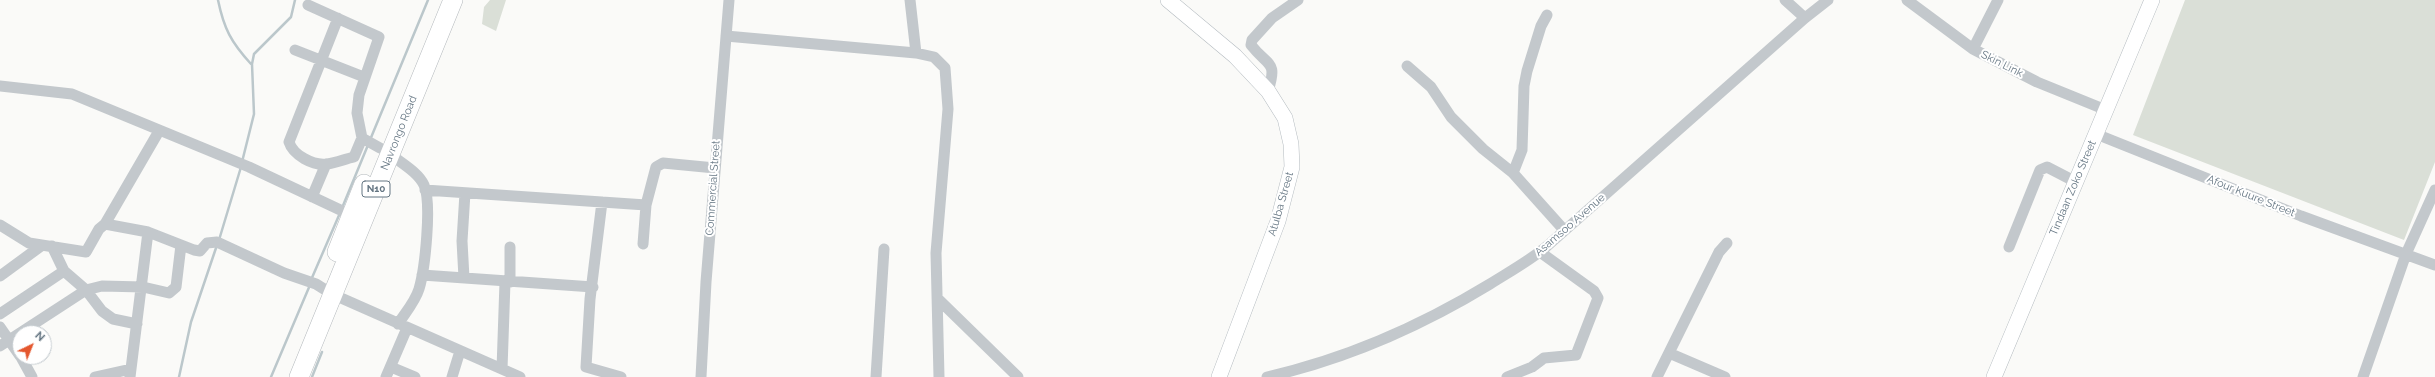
<!DOCTYPE html>
<html>
<head>
<meta charset="utf-8">
<style>
  body { margin:0 }
  #map { position:relative; width:2435px; height:377px; overflow:hidden; background:#fafaf8; font-family:Raleway,sans-serif }
  canvas { display:block }
  .north { position:absolute; left:12px; top:325px; width:40px; height:40px; box-sizing:border-box; background:#fff; border:1px solid #c1c8cd; border-radius:50%; rotate:43deg; font-size:11px; font-weight:700; line-height:16px; text-align:center; color:#657683 }
  .north::after { content:''; display:block; margin:auto; width:14px; height:18px; background:#e4572e; clip-path:polygon(50% 0,100% 100%,50% 72%,0 100%) }
</style>
</head>
<body>
<div id="map">
<canvas width="2435" height="377"></canvas>
<div class="north">N</div>
</div>
<script>
const c = document.querySelector('canvas').getContext('2d');
c.lineJoin = 'round';
function fill(path, color) { c.fillStyle = color; c.fill(path, 'evenodd'); }
function stroke(path, color, width, dash) { c.strokeStyle = color; c.lineWidth = width; c.lineCap = dash ? 'butt' : 'round'; c.setLineDash(dash || []); c.stroke(path); }
function write(font, color, halo, rows, align = 'center') {
  c.font = font + ' Raleway,sans-serif'; c.lineWidth = 4; c.setLineDash([]); c.textBaseline = 'middle'; c.strokeStyle = halo; c.fillStyle = color; for (const [text, x, y, turn = 0] of rows) {
    c.save(); c.translate(x, y); c.rotate((+turn || 0) * Math.PI / 180); c.textAlign = isNaN(turn) ? turn : align; if (halo) c.strokeText(text, 0, 0); c.fillText(text, 0, 0); c.restore();
  }
}
const green = new Path2D(`
  M490,0h16l-10,31 -14,-7 2,-17z
  M2185,0h250v162l-31,78 -271,-105z`);
const stream = new Path2D(`
  M218,0c6,29 13,42 33,64
  M370,140l58,-140
  M242,162l12,-48 -2,-50 2,-10 37,-37 4,-17
  M342,208l26,-63
  M219,240l22,-73
  M311,280l29,-67
  M179,377l12,-55 26,-77
  M271,377l39,-92
  M312,377l10,-25`);
const street = new Path2D(`
  M910,0l6,53
  M1785,0l20,18
  M1907,0l66,49 64,33 69,28
  M308,5l71,32 -20,58 -2,18 5,25 18,10
  M338,18l-49,124c4,13 24,24 38,22 9,-1 18,-5 27,-7l8,-19
  M726,36l190,17 18,4 11,11 3,41 -12,144 3,124
  M1973,49l25,-49
  M295,50l69,27
  M1407,66l24,21 20,30 32,32 30,24 51,57
  M0,86l72,8 177,73 102,48
  M1268,91c10,-31 0,-24 -17,-46l1,-5 20,-22 26,-18
  M2096,134l205,82 134,49
  M390,154c11,9 28,18 34,31 8,18 1,84 -5,104 -4,13 -14,24 -21,35
  M1513,173l9,-23 2,-64 3,-15 14,-45 6,-11
  M425,190l221,15
  M312,197l14,-33
  M602,202l-12,97 -4,68 35,10
  M105,224l54,-93
  M0,225l29,18 57,9 13,-23 6,-5 43,8 46,18 6,1 7,-8 10,-1 67,31 32,11 16,10 188,83
  M643,244l3,-39 10,-38 7,-4 52,5
  M2009,247l31,-77 7,-3 29,15
  M64,271l22,19 16,21 11,8 24,5
  M422,275l171,12
  M0,276l41,-30
  M464,278l-2,-37 3,-48
  M510,282v-35
  M937,298l81,79
  M0,314l64,-43 -12,-25
  M0,327l20,29
  M0,346l86,-56 16,-4 41,1 26,6 7,-6 5,-42
  M1669,353l56,24
  M21,357l11,20
  M391,367l24,10
  M502,369l3,-87
  M95,377l36,-8
  M130,377l18,-145
  M386,377l21,-49
  M452,377l8,-26
  M701,377l5,-95 23,-282
  M876,377l8,-128
  M1267,377c79,-18 154,-51 223,-93 19,-12 39,-23 56,-37l259,-229 23,-18
  M1507,377l25,-10 12,-9 32,-3 22,-57 -4,-7 -54,-39
  M1657,377l62,-125 8,-9
  M2363,377l43,-123 29,-64`);
const secondary = new Path2D(`
  M1168,0l67,56 33,35 17,27 6,26 1,23 -14,54 -59,156
  M1994,377l158,-377`);
const highway = new Path2D(`
  M337,252l27,-68
  M299,377l154,-377`);
const shields = [
  [376,189,28]
];
const shieldNames = [
  ["N10",376,189]
];
const streetNames = [
  ["Skin Link",2002,64,27],
  ["Navrongo Road",399,133,-68],
  ["Commercial Street",713,188,-86],
  ["Tindaan Zoko Street",2073,188,-67],
  ["Afour Kuure Street",2251,196,22],
  ["Atulba Street",1281,204,-74],
  ["Asamsoo Avenue",1570,225,-41]
];
fill(green, '#dadfd7');
stroke(stream, '#bbc7cb', 2.5);
stroke(secondary, '#b3babf', 16);
stroke(highway, '#b4b9bd', 20);
stroke(street, '#c3c8cc', 11);
stroke(secondary, '#fff', 15);
stroke(highway, '#fff', 19);
for (const [x, y, w] of shields) { const box = new Path2D(); box.roundRect(x - w / 2, y - 8, w, 16, 3); c.fillStyle = '#fff'; c.fill(box); stroke(box, '#657683', 1); }
write('bold 10px', '#657683', null, shieldNames);
write('11px', '#657683', '#fff', streetNames);
</script>
</body>
</html>
